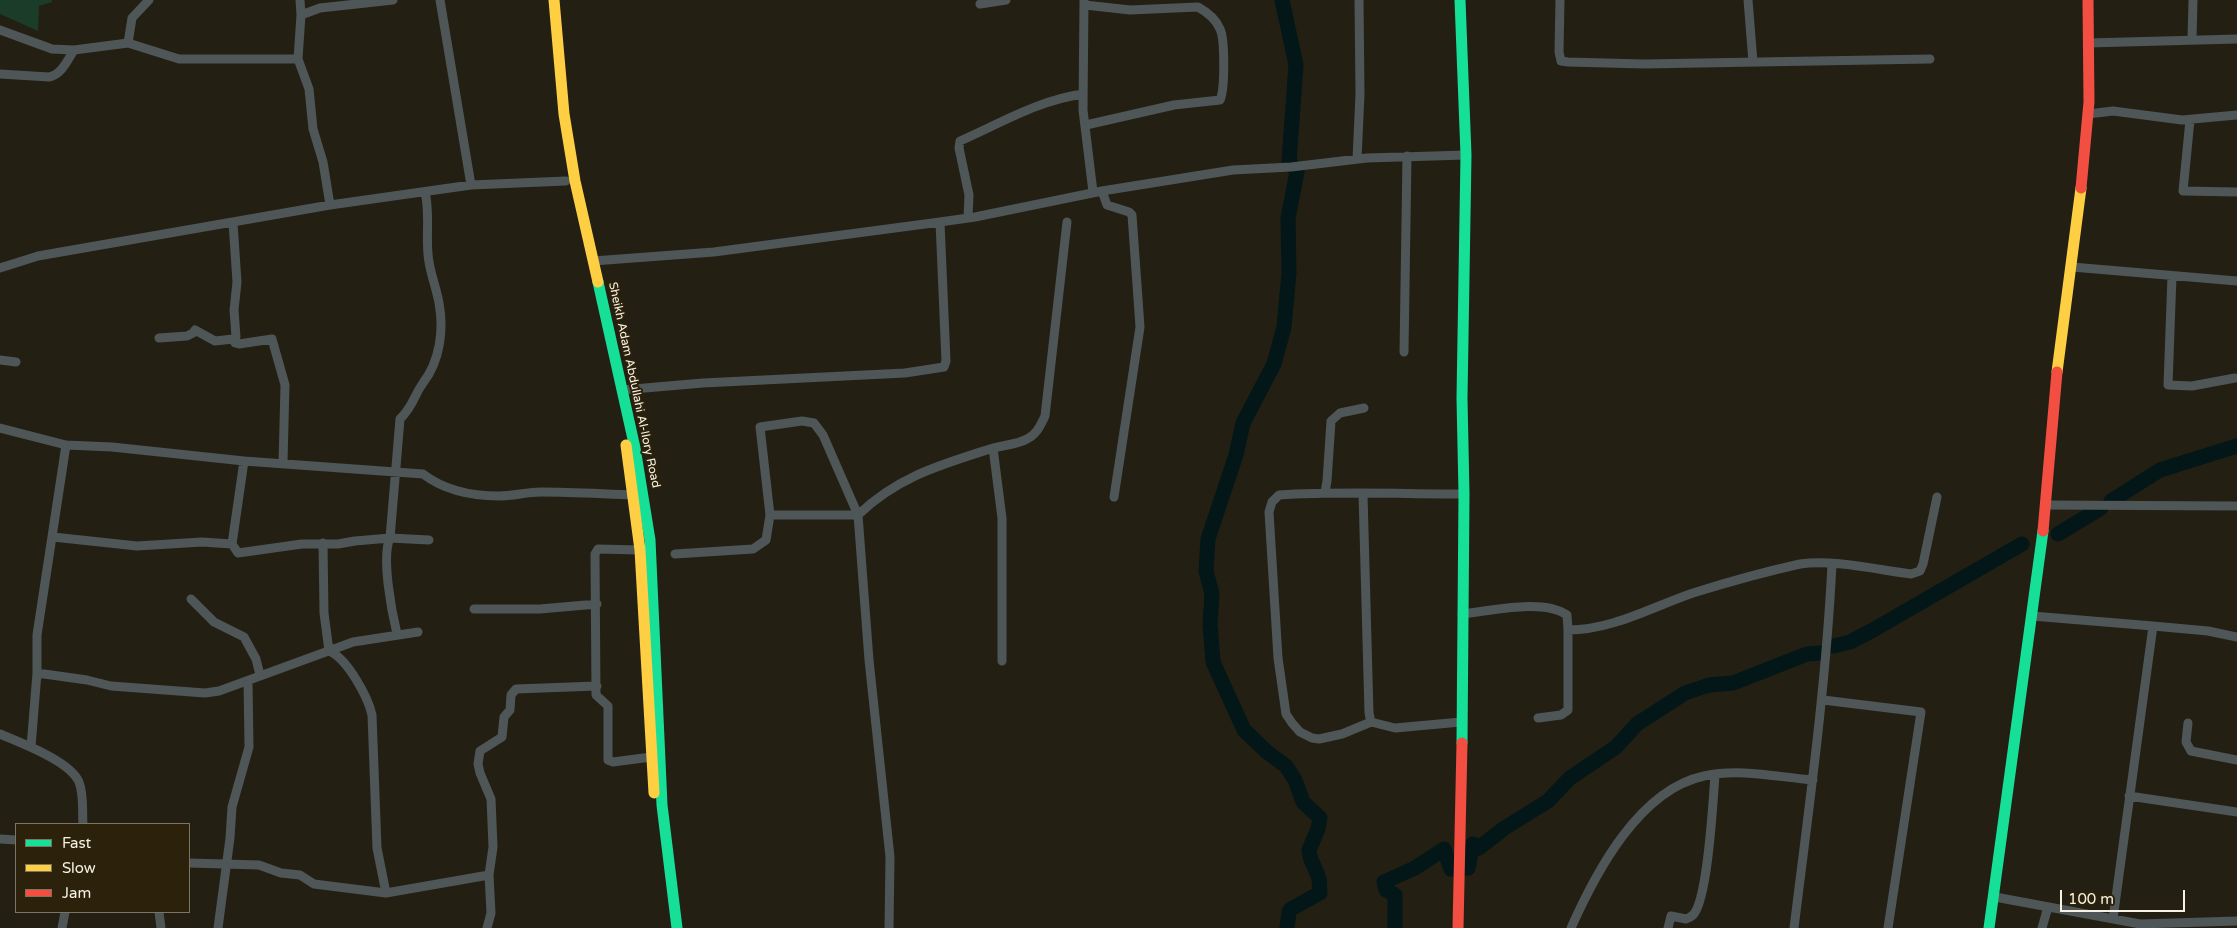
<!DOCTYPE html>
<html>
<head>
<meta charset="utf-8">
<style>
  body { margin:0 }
  #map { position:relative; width:2237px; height:928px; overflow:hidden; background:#241f13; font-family:"Varela Round",sans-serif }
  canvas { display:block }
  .legend { position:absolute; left:15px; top:823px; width:175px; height:90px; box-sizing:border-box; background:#2c220b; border:1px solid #7d7561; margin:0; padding:6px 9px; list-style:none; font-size:15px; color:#f7f1e3 }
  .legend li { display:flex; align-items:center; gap:10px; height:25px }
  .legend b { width:25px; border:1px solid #7d7561 }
  .scale { position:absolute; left:2060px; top:890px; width:125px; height:22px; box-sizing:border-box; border:2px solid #f7f1e3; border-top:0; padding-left:6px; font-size:15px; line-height:18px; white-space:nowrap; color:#f7f1e3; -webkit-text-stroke:4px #2c220b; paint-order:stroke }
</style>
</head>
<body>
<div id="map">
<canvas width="2237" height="928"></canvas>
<ul class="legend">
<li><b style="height:6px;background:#16e098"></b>Fast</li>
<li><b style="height:6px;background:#ffcf43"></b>Slow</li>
<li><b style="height:6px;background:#f24e42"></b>Jam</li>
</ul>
<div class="scale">100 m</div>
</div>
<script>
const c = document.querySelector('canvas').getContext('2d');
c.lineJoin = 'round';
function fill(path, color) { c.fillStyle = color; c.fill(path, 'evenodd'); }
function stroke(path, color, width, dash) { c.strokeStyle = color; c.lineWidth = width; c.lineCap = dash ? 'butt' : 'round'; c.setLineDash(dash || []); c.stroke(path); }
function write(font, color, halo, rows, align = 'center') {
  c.font = font + ' "Varela Round",sans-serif'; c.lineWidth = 4; c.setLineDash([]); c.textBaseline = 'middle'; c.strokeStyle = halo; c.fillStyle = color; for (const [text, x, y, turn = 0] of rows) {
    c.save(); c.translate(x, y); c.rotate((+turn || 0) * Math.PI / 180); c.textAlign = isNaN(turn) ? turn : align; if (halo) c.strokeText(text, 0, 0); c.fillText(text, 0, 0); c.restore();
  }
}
const green = new Path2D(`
  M0,0h52v2l-13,4 -1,25 -38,-17z`);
const river = new Path2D(`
  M1282,0l14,65 -7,96 8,11 -9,46 1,55 -5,54 -10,37 -31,59 -7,32 -28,84 -2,32 6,23 -2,30 3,38 31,68 23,22 19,14 9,14 8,22 17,16 -2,11 -9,21 1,7 9,21 1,15 -29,16 -2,3 -2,16
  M2111,501l49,-31 77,-24
  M2058,534l43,-26
  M1834,646l16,-4 23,-12 149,-86
  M1395,928v-33l-9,-5 -2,-8 31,-14 29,-19 7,20 17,-1 5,-24 6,4 24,-19 45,-28 22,-23 46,-31 21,-23 48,-31 24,-8 24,-2 74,-29 14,-1`);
const street = new Path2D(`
  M300,0l1,15
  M440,0l31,185
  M1560,0l-1,52 2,9 7,1 76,2 286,-5
  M1748,0l5,62
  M1084,1l-1,109 10,82
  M980,4l26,-4
  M1085,5l45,5 68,-3c9,5 18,12 22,22 5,10 5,61 0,71l-46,5 -88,20
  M0,30l52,19 22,1 54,-7 51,16h119l3,-44 19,-7 73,-8
  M2192,39l1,-39
  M128,43l4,-25 17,-18
  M2088,43l149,-4
  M298,59l11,30 4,40 10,33 7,43
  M0,74l49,3c13,-3 18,-16 25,-27
  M2088,114l25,-3 69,9 55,-5
  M2190,120l-7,71 54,1
  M1357,159l3,-65 -1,-94
  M1102,191l5,14 22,7 3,3 8,112 -26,170
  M968,218l1,-23 -10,-47 1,-7c41,-18 79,-41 123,-47
  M593,261l121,-9 226,-30 35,-5 127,-26 131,-21 58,-3 76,-9 99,-3
  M2072,267l165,14
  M0,268l38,-12 292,-51 141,-20 95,-4
  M2172,276l-4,109 24,1 43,-8
  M159,338l28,-2 6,-3 2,-3 20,11 18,-2 2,4 4,1 33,-5 13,46 -2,78
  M233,339l3,-2 -2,-27 3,-28 -4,-59
  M1404,352l3,-196
  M0,360l16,2
  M622,390l81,-7 202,-10 39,-6 2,-6 -6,-139
  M0,428l66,17 46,2 132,14 179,13c21,16 49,22 76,22 14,0 28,-4 42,-4 31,0 62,2 93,3
  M993,448l9,70v143
  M244,461l-12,83 6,9 64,-9h36l17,-3 35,-3 39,2
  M1325,492l2,-11 4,-60 9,-8 24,-5
  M1363,494l6,219 2,9
  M2047,505l190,1
  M770,515l-10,-88 42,-6 12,2 9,12 35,80 11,145 21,197 -1,71
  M53,537l84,9 65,-4 30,2
  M323,543l1,70 5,38c18,7 39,46 43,64l5,133 9,45
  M640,550l-42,-1 -3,5 1,141 12,11v54l5,2 38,-5
  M675,554l78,-5 13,-9 4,-25h88c39,-38 82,-50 132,-66 12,-4 26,-4 37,-10 10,-5 13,-13 18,-23l22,-194
  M191,599l23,23 30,15 12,22 4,16
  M474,609h66l57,-5
  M1462,614c29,-3 81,-16 105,1l1,15c44,0 84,-23 125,-37 35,-11 71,-21 107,-29 33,-5 78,6 111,10l9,-3 3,-7 14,-67
  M2032,616l121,10
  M397,634c-5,-21 -16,-77 -7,-96l10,-119c14,-14 13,-22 23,-36 17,-22 21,-53 16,-80 -3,-17 -10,-32 -11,-49 -2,-21 2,-42 -3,-62
  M37,673l50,7 24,6 94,7 14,-2 134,-49 65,-10
  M1823,700l98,12 -33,216
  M1538,718l23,-3 7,-5v-80
  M1461,722l-66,6 -24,-6 -29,12 -23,5 -7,-1 -12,-6 -8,-9 -6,-9 -8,-56 -9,-146 3,-10 7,-7c62,-4 123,-1 185,-1
  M2188,723l-2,19 5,9 46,9
  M0,734c21,9 70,27 79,48 5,13 3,28 4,42
  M31,747l6,-74v-38l29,-190
  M2129,796l108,16
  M0,839l16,1
  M189,863l70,2 22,8 19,2 14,9 72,9 103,-18
  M1995,897l145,27 97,-3
  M159,912l2,16
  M2113,919l40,-293 55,5 29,6
  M62,928l3,-16
  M218,928l12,-90 2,-31 17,-60 -1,-66
  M487,928l4,-15 -2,-38 4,-28 -2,-48 -11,-26 -2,-9 2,-13 22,-14 2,-20 6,-7 1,-15 5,-6 81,-3
  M1571,928c25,-56 68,-138 133,-152 36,-8 73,1 109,4
  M1668,928l3,-12 15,3c3,-1 5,-2 7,-4 15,-15 20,-115 22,-140
  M1794,928c15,-121 32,-242 38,-364
  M2042,928l6,-21`);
const fast = new Path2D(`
  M1460,0l6,155 -4,243 2,96 -2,249
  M598,282l37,166 15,92 12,265 15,123
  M1989,928l54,-397`);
const slow = new Path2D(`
  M554,0l10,114 11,67 23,101
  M2057,372l24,-184
  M626,445l14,105 14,243`);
const jam = new Path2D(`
  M2081,188l8,-86 -1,-102
  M2043,531l14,-159
  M1458,928l4,-185`);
const streetNames = [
  ["Sheikh Adam Abdullahi Al-Ilory Road",634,385,78]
];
fill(green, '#1a3c28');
stroke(river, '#031618', 15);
stroke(street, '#4e5658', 9);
stroke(fast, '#16e098', 11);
stroke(slow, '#ffcf43', 11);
stroke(jam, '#f24e42', 11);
write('12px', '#f7f1e3', '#2c220b', streetNames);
</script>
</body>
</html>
